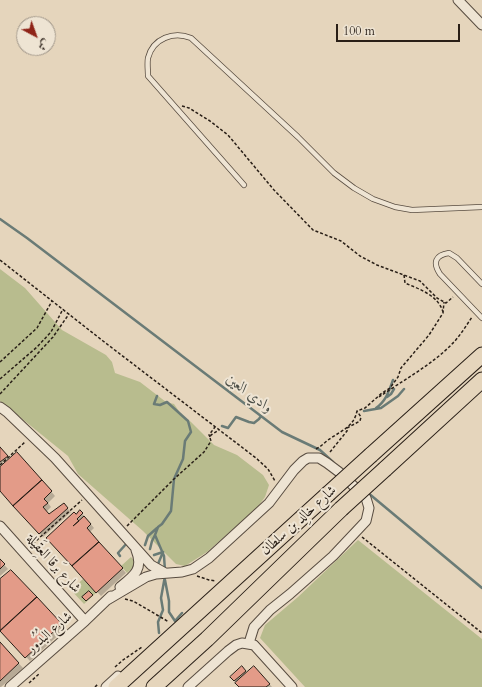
<!DOCTYPE html>
<html>
<head>
<meta charset="utf-8">
<style>
  body { margin:0 }
  #map { position:relative; width:482px; height:687px; overflow:hidden; background:#e5d5bc; font-family:Cardo,Amiri,serif }
  canvas { display:block }
  .north { position:absolute; left:16px; top:16px; width:40px; height:40px; box-sizing:border-box; background:#eee4d3; border:1px solid #9f9588; border-radius:50%; rotate:139deg; font-size:11px; font-weight:700; line-height:16px; text-align:center; color:#291f17 }
  .north::after { content:''; display:block; margin:auto; width:14px; height:18px; background:#8f2418; clip-path:polygon(50% 0,100% 100%,50% 72%,0 100%) }
  .scale { position:absolute; left:336px; top:24px; width:124px; height:18px; box-sizing:border-box; border:2px solid #291f17; border-top:0; padding-left:5px; font-size:12px; line-height:14px; white-space:nowrap; color:#291f17; -webkit-text-stroke:3px #eee4d3; paint-order:stroke }
</style>
</head>
<body>
<div id="map">
<canvas width="482" height="687"></canvas>
<div class="north">ش</div>
<div class="scale">100 m</div>
</div>
<script>
const c = document.querySelector('canvas').getContext('2d');
c.lineJoin = 'round';
function fill(path, color) { c.fillStyle = color; c.fill(path, 'evenodd'); }
function stroke(path, color, width, dash) { c.strokeStyle = color; c.lineWidth = width; c.lineCap = dash ? 'butt' : 'round'; c.setLineDash(dash || []); c.stroke(path); }
function write(font, color, halo, rows, align = 'center') {
  c.font = font + ' Cardo,Amiri,serif'; c.lineWidth = 4; c.setLineDash([]); c.textBaseline = 'middle'; c.strokeStyle = halo; c.fillStyle = color; for (const [text, x, y, turn = 0] of rows) {
    c.save(); c.translate(x, y); c.rotate((+turn || 0) * Math.PI / 180); c.textAlign = isNaN(turn) ? turn : align; if (halo) c.strokeText(text, 0, 0); c.fillText(text, 0, 0); c.restore();
  }
}
const green = new Path2D(`
  M0,269l25,19 37,42 44,25 6,7 3,11 25,9 26,20 8,2 7,10 10,8 23,23 23,10 26,20 6,10 -4,12 -8,11 -50,44 -22,14 -9,-2 -33,-33 -65,-57 -10,-18 -68,-55z
  M358,540l124,99v48h-177l-45,-49 5,-13 33,-28z
  M131,557l6,7 -10,9 -6,-7z
  M83,579l13,14 -12,11 -13,-14z`);
const shadow = new Path2D(`
  M0,449l9,9 -9,7z
  M21,457l34,39 -7,7 3,4 -5,5 3,4 15,-11 7,7 -28,25 -43,-47v-21z
  M80,511l14,17 -4,4 36,41 -25,23 -54,-58z
  M0,560l8,9 -8,7z
  M11,571l54,58 -35,32 -30,-32v-48z
  M0,643l23,25 -22,19h-1z
  M254,667l18,20h-32l-9,-10 10,-9 6,5z`);
const stream = new Path2D(`
  M0,219l27,19 255,194 38,18 13,12
  M157,396l-3,8 6,1 7,-3 21,19 3,11 -6,9 -2,18 -9,20 -3,32 -9,13 -4,3 -3,8 9,21 1,15
  M387,397l4,-3 3,-5
  M376,408c10,-7 13,-17 17,-28
  M364,411l17,-3 17,-12 6,-7
  M222,426l6,2 8,-11 13,5 5,1 5,-4 2,-3
  M367,492l115,96
  M145,545l3,-9 9,-8
  M150,549l2,-8 3,-6
  M154,555l9,-3
  M120,556l-2,-3 9,-10
  M158,564l5,-12
  M165,580l4,21v11l6,9 7,-8
  M159,633l-1,-11 5,-12 -2,-12 4,-22`);
const building = new Path2D(`
  M0,447l8,9 -8,6z
  M17,452l25,28 -29,26 -13,-15v-24z
  M42,480l10,11 -8,8 4,4 -5,4 6,7 15,-11 4,5 -29,26 -26,-28z
  M80,510l3,3 -6,6 2,2 -6,5 11,-10 7,8 -4,4 12,14 -27,24 -26,-28 28,-26 2,2z
  M99,542l24,26 -27,25 -24,-27z
  M0,559l5,5 -5,5z
  M11,570l26,27 -37,34v-52z
  M89,591l4,4 -7,6 -4,-4z
  M37,597l25,27 -37,34 -25,-27z
  M0,642l19,21 -19,18z
  M242,666l4,5 -12,10 -4,-4z
  M254,666l16,18 -4,3h-27l-4,-4z`);
const path = new Path2D(`
  M182,106l7,2 21,13 18,14 46,55 39,40 28,11 19,15 17,9 43,16 17,17 9,5 7,-6
  M0,260l103,81 153,117 12,11 7,12
  M404,275l1,8c14,6 33,12 38,29
  M0,362l37,-34 15,-27
  M0,379l37,-32 14,-15 12,-23
  M0,394l53,-57 16,-23
  M379,397c23,-16 54,-33 73,-53 8,-8 14,-18 20,-27
  M210,437l-1,-2 6,-8
  M316,449c6,-3 10,-8 15,-11 12,-8 23,-12 26,-27l8,-3 17,-15 8,-5 8,-11 3,-9 28,-33 14,-22 1,-11
  M330,452l17,-21v-3l13,-7 1,-4 -4,-6
  M0,465l25,-23
  M127,526l47,-47 30,-27 7,-11 -1,-3 1,-3 8,-5
  M362,537l120,96
  M29,547l53,-47
  M197,576l12,4 7,1
  M125,599l8,2 36,21
  M115,667l8,-7 19,-13
  M29,683l10,-9
  M95,687l3,-3`);
const lane = new Path2D(`
  M244,185l-96,-109c0,-6 -1,-13 0,-18 5,-20 26,-27 43,-20l107,99 36,36 20,15 19,11 22,8 17,3 70,-3
  M482,284l-25,-26 -8,-5c-13,2 -17,9 -9,21l42,44`);
const street = new Path2D(`
  M458,0l24,25
  M0,407l7,5 48,46 96,107 14,8
  M0,526l85,95
  M120,587c14,-11 24,-18 16,-37
  M107,600l39,-23 10,-3 26,-2 11,-3 16,-11 60,-55 25,-33 9,-9 5,-3h11l8,5 12,9 27,26 3,10 -3,13 -33,35 -43,38 -20,16 -16,17 -5,16
  M10,687l75,-66 26,-25
  M106,687l12,-11
  M188,687l40,-36 8,-6 6,-2 12,2 38,42`);
const primary = new Path2D(`
  M371,455l111,-100
  M385,469l97,-89
  M116,687l212,-193
  M154,687l53,-48 134,-130`);
const primaryBridge = new Path2D(`
  M328,494l43,-39
  M341,509l44,-40`);
const streetNames = [
  ["شارع خالِد بن سلطان",299,521,-42],
  ["شارع بَرقا العِقَيلة",53,564,48],
  ["شارع البُدُور",50,633,-41]
];
const waterNames = [
  ["وادي العين",249,394,37]
];
fill(green, '#b8bc8e');
fill(shadow, '#0003');
stroke(stream, '#6a7b76', 2.5);
fill(building, '#e39b88');
stroke(building, '#291f17', 1);
stroke(lane, '#584c40', 6);
stroke(street, '#584c40', 11);
stroke(primary, '#291f17', 17);
stroke(path, '#291f17', 1.5, [3, 2]);
stroke(lane, '#eee4d3', 4.5);
stroke(street, '#eee4d3', 9);
stroke(primary, '#e5d5bc', 15);
stroke(primaryBridge, '#291f17', 17, []);
stroke(primaryBridge, '#e5d5bc', 15);
write('14px', '#291f17', '#eee4d3', streetNames);
write('italic 15px', '#4a4d46', '#eee4d3', waterNames);
</script>
</body>
</html>
